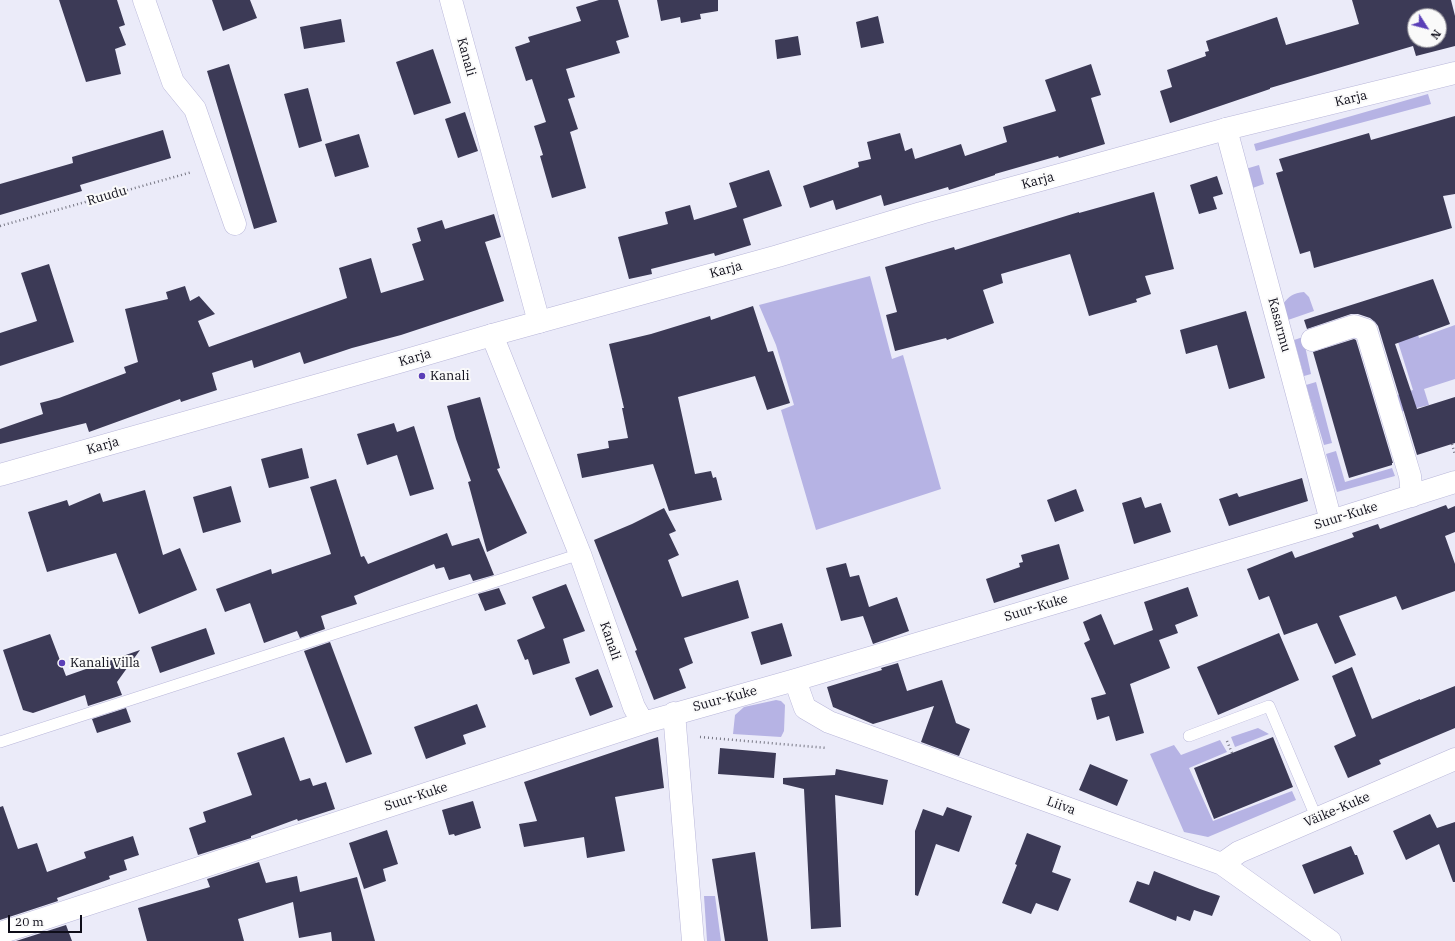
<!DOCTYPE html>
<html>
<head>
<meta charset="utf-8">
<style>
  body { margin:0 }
  #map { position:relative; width:1455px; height:941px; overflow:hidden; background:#ebebf9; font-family:"IBM Plex Serif",serif }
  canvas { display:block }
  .north { position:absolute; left:1407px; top:8px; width:40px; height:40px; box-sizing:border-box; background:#fafafa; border:1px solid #9c9ba0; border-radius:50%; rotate:126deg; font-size:11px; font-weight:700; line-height:16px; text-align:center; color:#0e0d19 }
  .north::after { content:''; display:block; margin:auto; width:14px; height:18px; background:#5b3fb7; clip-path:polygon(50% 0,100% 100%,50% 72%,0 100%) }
  .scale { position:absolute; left:8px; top:915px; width:74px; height:18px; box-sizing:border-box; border:2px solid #0e0d19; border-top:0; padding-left:5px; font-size:12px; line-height:14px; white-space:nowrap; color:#0e0d19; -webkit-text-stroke:3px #fafafa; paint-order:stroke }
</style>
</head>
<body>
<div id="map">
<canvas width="1455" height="941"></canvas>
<div class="north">N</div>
<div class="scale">20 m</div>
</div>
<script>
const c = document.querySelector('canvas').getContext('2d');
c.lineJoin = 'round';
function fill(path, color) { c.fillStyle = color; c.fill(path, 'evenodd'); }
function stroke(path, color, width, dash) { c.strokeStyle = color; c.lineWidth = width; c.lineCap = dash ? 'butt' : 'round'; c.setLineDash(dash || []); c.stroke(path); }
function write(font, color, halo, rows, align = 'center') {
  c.font = font + ' "IBM Plex Serif",serif'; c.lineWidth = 4; c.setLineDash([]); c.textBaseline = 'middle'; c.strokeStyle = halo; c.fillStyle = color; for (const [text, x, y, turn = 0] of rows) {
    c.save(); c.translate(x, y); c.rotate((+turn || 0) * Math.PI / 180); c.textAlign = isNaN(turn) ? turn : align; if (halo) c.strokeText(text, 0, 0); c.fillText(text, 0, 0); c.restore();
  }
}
const green = new Path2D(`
  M1428,94l3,10 -175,47 -2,-7z
  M1259,165l5,19 -17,6 -5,-20z
  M870,276l22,83 11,-4 38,134 -125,41 -35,-120 13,-5 -18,-60 -17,-40z
  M1304,292l5,5 5,14 -26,9 -5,-16c6,-8 10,-11 21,-12z
  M1412,316l7,22 36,-13v54l-31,10 5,16 -29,7 -5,-16 18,-6 -15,-48z
  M1303,337l8,37 -7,2 -10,-36z
  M1316,382l16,61 -8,2 -18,-60z
  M1336,451l9,31 47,-14 3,8 -58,16 -11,-38z
  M776,700l5,1 4,4 -1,26 -3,6 -48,-3 2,-19 9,-8z
  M1258,728l11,6 -34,13 -4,-10z
  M1220,740l7,12 -38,16 24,53 79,-30 4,9 -88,37 -24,-5 -34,-78 24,-9 7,10z
  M704,896h11l6,45h-14z`);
const building = new Path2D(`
  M59,0h58l8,25 -6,2 7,18 -11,4 6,25 -35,8z
  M212,0h38l7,18 -34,13z
  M599,0h19l11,37 -13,4 4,12 -54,16 9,28 -7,2 10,30 -8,3 16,56 -34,10 -12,-42 3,-1 -9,-29 12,-4 -14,-43 -6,2 -11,-34 15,-5 -2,-5 53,-16 -5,-14z
  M657,0h61v11l-18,3 1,5 -20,4 -1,-6 -19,4z
  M1352,0h99l4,16v30l-39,10 -3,-10 -143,42v1l-100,34 -10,-32 12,-4 -5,-17 39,-14 -1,-4 4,-1 -3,-10 71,-24 9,28 73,-21zM1415,16h24v24h-24z
  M878,16l6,27 -23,5 -5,-26z
  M341,19l4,23 -41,7 -4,-22z
  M798,36l3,19 -24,4 -2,-19z
  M433,49l18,54 -37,12 -18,-53z
  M229,64l48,158 -23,7 -47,-158z
  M1091,64l10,31 -10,3 14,46 -46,14 -1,-2 -63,18v1l-46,15 -1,-3 -64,19 -3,-11 -45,15 -3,-10 -23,8 -7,-22 56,-19 -1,-5 13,-3 -4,-17 33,-9 5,18 7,-3 3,11 46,-15 4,12 42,-14 -4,-15 53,-16 -11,-31z
  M308,88l14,53 -23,7 -15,-54z
  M465,112l13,39 -20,7 -13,-39z
  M1455,116v78l-12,2 9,32 -138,40 -4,-17 -10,3 -24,-81 7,-2 -4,-12 90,-26 2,7z
  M163,130l8,28 -91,27 2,6 -82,24v-31l73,-21 -1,-6z
  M359,134l10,33 -34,10 -10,-33z
  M769,170l13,36 -39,13 8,26 -36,11 -1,-3 -63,16 1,5 -23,5 -11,-42 50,-13 -3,-12 25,-7 4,15 43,-13 -8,-24z
  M1217,176l6,18 -10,3 4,12 -18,5 -9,-29z
  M1154,192l20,77 -29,7 6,18 -15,5 1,3 -48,14 -19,-62 -69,20 2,9 -20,7 11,33 -47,17 -1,-2 -51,13 -9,-36 11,-3 -12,-45 69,-20 1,3 124,-38v1z
  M494,214l7,23 -16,5 19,59 -103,34 -49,13 -48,16 -4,-12 -46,16 -2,-8 -40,13 5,17 -36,12 -1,-3 -91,33 -3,-9 -86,21v-15l43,-15 -3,-11 19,-5 67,-25 -2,-6 14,-5 -13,-53 43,-10 -2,-7 19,-6 5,15 9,-5 16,18 -17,7 11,26 138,-49 -8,-30 32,-10 10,35 43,-13 -12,-36 9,-3 -4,-13 25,-8 3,9z
  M49,264l25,78 -74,24v-33l37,-12 -16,-48z
  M1433,279l17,45 -55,20 22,65 38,-12v46l-38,12 -39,-129 -3,-4 -5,-4 -12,-4h-7l-44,15 -3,-9z
  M753,306l15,46 5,-1 17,52 -23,7 -12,-34 -77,21 17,77 16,-3 2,7 3,-1 6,23 -53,11 -16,-47 -71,14 -5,-24 32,-6 -1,-7 20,-3 -6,-30h2l-15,-64 42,-10 59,-18 1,4z
  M1246,311l19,67 -36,11 -12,-44 -31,9 -6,-24z
  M1354,339l2,1 37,123h-1v2l-43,13 -36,-126z
  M480,397l20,71 -3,1 30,64 -40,19 -19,-70 3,-1 -15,-42 -9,-33z
  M394,423l3,9 17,-6 20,63 -24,7 -13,-41 -30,10 -10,-31z
  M302,448l7,30 -40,10 -8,-29z
  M1302,478l6,23 -79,25 -10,-27 18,-6 2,4z
  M336,479l25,78 3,-1 4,8 79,-31 5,13 27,-8 15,37 -21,6 -3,-7 -21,6 -5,-13 -8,2 -2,-5 -80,32 3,8 -36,12 4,13 -25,9 -3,-7 -33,12 -14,-40 -25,9 -9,-23 55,-20 1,5 59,-20 -21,-67z
  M231,486l10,36 -38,11 -10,-36z
  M1076,489l8,22 -29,11 -8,-22z
  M145,490l18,65 17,-7 17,42 -58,24 -23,-61 -69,19 -19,-60 39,-12 2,6 31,-13 3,9z
  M1141,497l4,11 16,-5 10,29 -37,12 -12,-41z
  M1446,505l2,4 7,-3v26l-10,4 10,28v27l-53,19 -6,-14 -57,20 17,39 -21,9 -18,-41 -33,12 -15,-39 -10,4 -12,-31 45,-18 3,7 59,-21 -2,-4 26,-9 2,5z
  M664,508l12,23 -7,3 10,21 -11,5 14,37 56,-17 11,38 -65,20 9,25 -14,6 7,19 -32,12 -19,-49 2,-1 -43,-110 38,-16z
  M1059,544l10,35 -75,24 -8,-24 34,-12 -1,-4 4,-1 -2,-7z
  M846,563l4,14 9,-2 10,32 28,-10 12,34 -36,13 -10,-28 -22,5 -15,-53z
  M566,584l19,47 -22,8 7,24 -37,12 -5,-16 -3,1 -8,-20 28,-12 -13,-31z
  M1188,587l10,29 -23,9 3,8 -19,7 11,28 -40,16 14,49 -28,8 -7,-25 -12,4 -6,-22 15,-4 -22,-51 6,-3 -7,-18 18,-8 13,31 39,-15 -9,-28z
  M499,588l7,16 -21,7 -7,-17z
  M782,623l10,33 -31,9 -10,-33z
  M206,628l9,26 -55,19 -9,-26z
  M1279,633l20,47 -81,35 -21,-48z
  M50,634l16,42 74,-26 -23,32 5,13 -34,11 -3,-11 -52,18 -10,-3 -20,-60z
  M330,642l42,112 -26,9 -42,-112z
  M898,663l9,28 35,-11 14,43 14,6 -11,27 -38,-14 13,-36 -61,18 -40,-17 -6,-20 55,-17 -1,-2z
  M1352,667l20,52 48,-20v1l35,-14v42l-76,32 2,4 -33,14 -14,-32 22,-10 -24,-60z
  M598,669l15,38 -23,9 -15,-38z
  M477,704l9,23 -23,8 3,9 -40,15 -12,-32z
  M126,708l5,14 -34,11 -5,-14z
  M284,737l16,44 10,-3 3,8 13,-4 9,27 -37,12 -1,-2 -46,17v2l-53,17 -9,-27 17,-6 -3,-10 49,-17 -15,-42z
  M658,737l6,51 -49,9 10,54 -38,7 -3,-21 -60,10 -5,-23 18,-3 -13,-39z
  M1273,737l20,50 -79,32 -20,-51z
  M720,748l56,5 -2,25 -56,-4z
  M1090,764l38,16 -11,26 -38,-16z
  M836,769l52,11 -5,25 -48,-10 6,132 -30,2 -7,-140 -21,-5v-6l52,-3z
  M473,801l8,27 -26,8 -1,-2 -5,1 -7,-25z
  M3,806l15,43 19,-6 10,29 39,-14 -2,-6 49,-16 6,19 -15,5 3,10 -18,6 1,3 -53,19 1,3 -58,19v-113z
  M947,807l25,9 -13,36 -23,-8 -18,52 -3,-1v-64l8,-22 20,7z
  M1430,814l7,14 18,-6v60h-2l-14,-38 -33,16 -13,-29z
  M387,830l11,34 -15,5 3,12 -22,8 -15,-46z
  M1027,833l34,13 -9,26 19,7 -13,32 -22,-8 -5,11 -29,-11 15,-38 -2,-1z
  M1351,846l4,9h2l7,19 -50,20 -12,-29z
  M755,852l13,89h-43l-13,-82z
  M259,862l7,21 31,-7 3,16 57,-15 18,64h-43l-1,-9 -32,6 -6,-36 -55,17 6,22h-97l-9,-33 72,-21 -3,-8z
  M1154,871l46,18 20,7 -8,20 -18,-6 -4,11 -13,-5 -1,5 -47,-19 8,-21 12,4z
  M66,925l6,16h-56z`);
const path = new Path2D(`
  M0,226l192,-54
  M1452,444l3,11
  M700,737l127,11
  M1227,741l5,12`);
const lane = new Path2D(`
  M1189,736l80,-30 48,113
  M0,742l580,-188`);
const street = new Path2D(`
  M144,0l29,82 22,27 40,115
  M451,0l88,322
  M1226,129l105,392
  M492,335l88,219 54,153 9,16
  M1312,340l42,-14 12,4 44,146 2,20
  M795,680l10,28 24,14 393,142 108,77
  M674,713l19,228
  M1222,864l17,-12 216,-93
  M0,933l643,-210 152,-43 536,-159 124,-39`);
const secondary = new Path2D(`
  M0,475l403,-114 89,-26 286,-79 143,-43 305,-84 229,-56`);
const markers = [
  [422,376,4,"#5b3fb7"],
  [62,663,4,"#5b3fb7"]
];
const streetNames = [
  ["Kanali",466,57,75],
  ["Karja",1351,99,-14],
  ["Karja",1038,181,-15],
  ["Ruudu",107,196,-16],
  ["Karja",726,270,-15],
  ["Kasarmu",1279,325,75],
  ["Karja",415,358,-16],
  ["Karja",103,446,-16],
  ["Suur-Kuke",1346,516,-17],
  ["Suur-Kuke",1036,608,-17],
  ["Kanali",610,641,71],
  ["Suur-Kuke",725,699,-15],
  ["Suur-Kuke",416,797,-18],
  ["Liiva",1061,806,20],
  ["Väike-Kuke",1337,810,-23]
];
const poiNames = [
  ["Kanali",430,376],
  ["Kanali Villa",70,663]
];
fill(green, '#b6b3e4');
fill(building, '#3c3a56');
stroke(lane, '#b8b6d9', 12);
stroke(street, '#b8b6d9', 23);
stroke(secondary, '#b8b6d9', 23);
stroke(path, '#767683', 2.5, [1, 3]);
stroke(lane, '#fff', 11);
stroke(street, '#fff', 22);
stroke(secondary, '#fff', 22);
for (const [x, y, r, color] of markers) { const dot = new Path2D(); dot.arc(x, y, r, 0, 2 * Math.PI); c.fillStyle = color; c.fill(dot); stroke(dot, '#fafafa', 1.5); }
write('13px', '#0e0d19', '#fafafa', streetNames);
write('13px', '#0e0d19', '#fafafa', poiNames, 'left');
</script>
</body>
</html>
